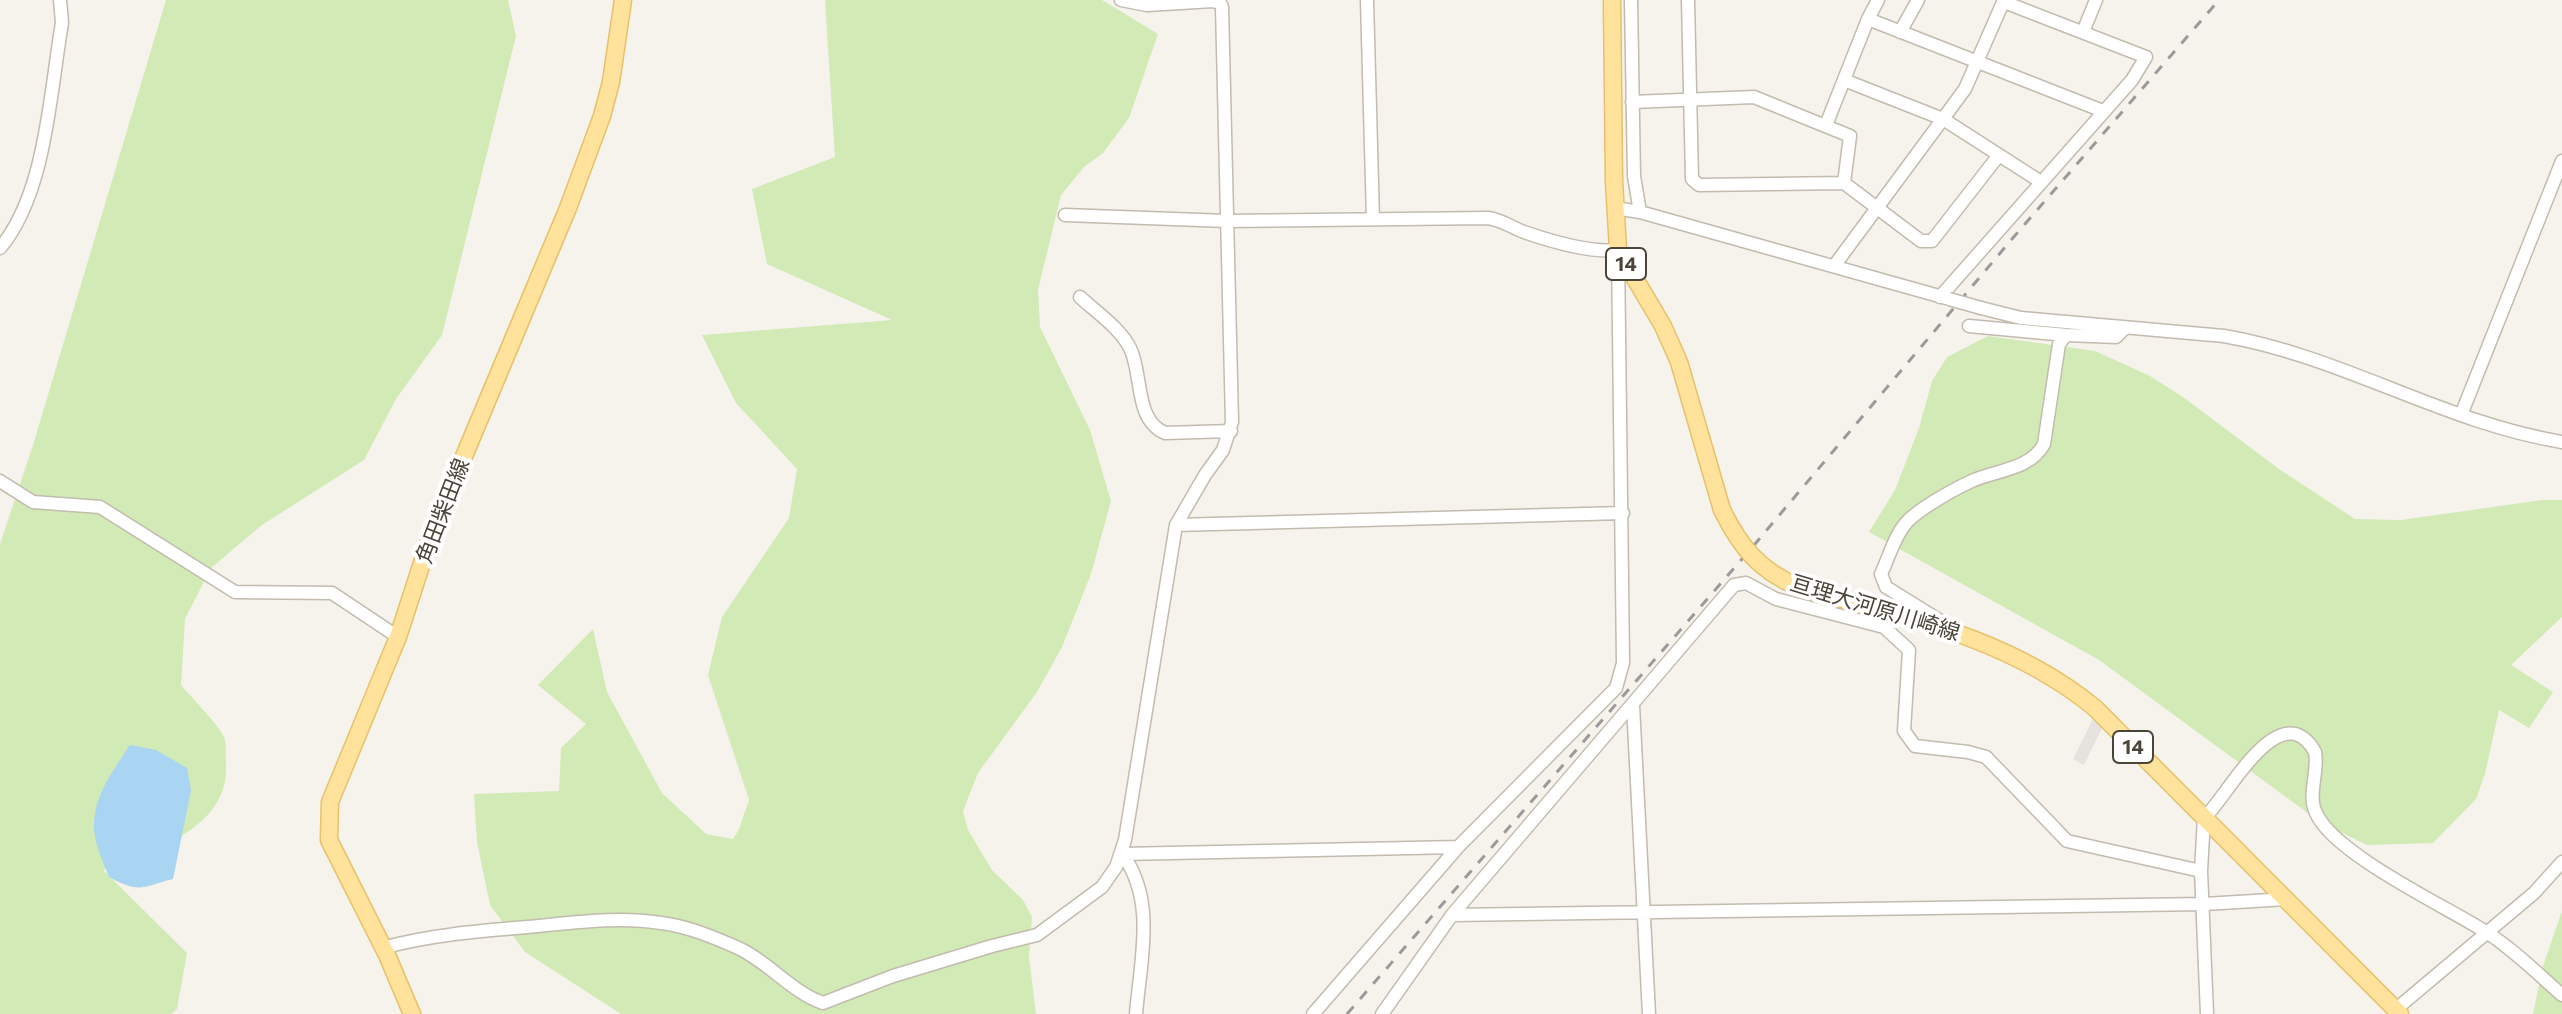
<!DOCTYPE html>
<html>
<head>
<meta charset="utf-8">
<style>
  body { margin:0 }
  canvas { display:block; background:#f6f3ec }
</style>
</head>
<body>
<canvas width="2562" height="1014"></canvas>
<script>
const c = document.querySelector('canvas').getContext('2d');
c.lineJoin = 'round';
function fill(path, color) { c.fillStyle = color; c.fill(path, 'evenodd'); }
function stroke(path, color, width, dash) { c.strokeStyle = color; c.lineWidth = width; c.lineCap = dash ? 'butt' : 'round'; c.setLineDash(dash || []); c.stroke(path); }
function write(font, color, halo, rows, align = 'center') {
  c.font = font + ' Commissioner,"Noto Sans JP",sans-serif'; c.lineWidth = 8; c.setLineDash([]); c.textBaseline = 'middle'; c.strokeStyle = halo; c.fillStyle = color; for (const [text, x, y, turn = 0] of rows) {
    c.save(); c.translate(x, y); c.rotate((+turn || 0) * Math.PI / 180); c.textAlign = isNaN(turn) ? turn : align; if (halo) c.strokeText(text, 0, 0); c.fillText(text, 0, 0); c.restore();
  }
}
const industrial = new Path2D(`
  M2093,719l11,5 -20,41 -11,-6z`);
const green = new Path2D(`
  M166,0h342l8,36 -74,299 -46,64 -32,61 -102,65 -51,43 -26,51 -4,66c10,12 37,39 43,52 3,6 1,17 2,24 5,69 -73,88 -123,109l84,83 -10,56 -6,5h-171v-470l33,-99z
  M825,0h277l56,34 -29,84 -26,35 -19,14 -23,28 -23,95 2,37 50,103 21,71 -20,73 -29,73 -25,45 -59,81 -15,38 5,19 24,40 31,30 9,17 -3,40 7,57h-415l-96,-62 -35,-47 -13,-63 -3,-48 85,-3 2,-43 25,-24 -48,-39 55,-56 14,63 55,101 44,41 27,5 6,-10 10,-29 -41,-125 14,-58 67,-99 8,-49 -61,-66 -34,-68 190,-15 -125,-56 -15,-75 83,-32z
  M1988,336l107,15 55,25 33,21 96,72 76,50 46,1 141,-20h20v117l-51,48 42,27 -24,36 -30,-18 -14,64 -9,25 -43,44 -66,2 -47,-23 -221,-162 -230,-128 26,-42 24,-62 13,-47 15,-24z
  M2562,911v103h-29l10,-48z`);
const water = new Path2D(`
  M130,745l26,5 31,18 4,23 -18,88c-32,8 -32,15 -64,-2 -5,-13 -12,-28 -14,-41 -6,-34 17,-64 35,-91z`);
const minor = new Path2D(`
  M1367,0l6,219
  M1631,0l3,176 6,36
  M1688,0l4,179 7,6 145,-2 77,58h11l67,-86
  M1868,19l235,92
  M1900,32l18,-32
  M2083,32l13,-32
  M1844,80l99,39 98,63
  M1632,102l122,-5 96,39 -6,47
  M1826,125l42,-106 10,-19
  M1615,208l25,4 306,86
  M1065,215l162,6 261,-3c14,2 23,9 36,14 26,9 67,21 94,18l5,413 -7,25 -158,159 -145,167
  M0,248c46,-54 50,-156 62,-225l-2,-23
  M1834,266l131,-177 39,-89
  M1080,297c16,15 40,31 50,51 13,26 4,72 35,85l66,-2
  M1940,297l192,-217 14,-23 -142,-55
  M1981,308l40,10 203,18c117,20 221,87 338,106
  M1969,326l97,9
  M2461,415l101,-254
  M0,481l33,21 67,5 135,85 97,1 66,44
  M1176,525l447,-12
  M1944,623l-58,-36 -5,-13c8,-17 13,-37 25,-51 12,-14 50,-35 68,-43 24,-10 57,-11 70,-36l15,-100 7,-9 50,2 9,-9
  M1633,705l16,309
  M1122,854l336,-7
  M1122,854c35,46 18,108 14,160
  M1452,915l752,-11 83,-5
  M382,948c48,-13 96,-17 145,-21 45,-4 89,-11 134,-4 26,3 52,14 75,24 32,14 55,45 87,56l70,-27 99,-30 45,-11 65,-48 14,-20 9,-27 51,-315 29,-50 18,-25 9,-28 -10,-415 -2,-4 -7,-2 -66,4 -26,-5
  M2395,1010l139,-117 28,-31
  M1382,1014l70,-99 282,-330 12,-2 30,16 108,28 25,23 -5,81 11,15 53,6 18,5 81,84 134,30
  M2207,1014l-6,-143 3,-53c23,-20 76,-127 111,-66 4,19 -8,43 1,61 18,41 129,93 170,119 27,17 52,42 76,63`);
const major = new Path2D(`
  M1612,0l2,181 4,69 45,76 16,36 43,148
  M1798,587c105,29 212,51 297,121l305,306
  M412,1014l-25,-59 -58,-115 1,-38 68,-165 33,-102 137,-327 34,-92 9,-34 12,-82`);
const rail = new Path2D(`
  M1347,1014l408,-470 257,-305 207,-239`);
const minorBridge = new Path2D(`
  M1949,299l32,9`);
const majorBridge = new Path2D(`
  M1722,510c19,38 37,60 76,77`);
const shields = [
  [1626,264,40],
  [2133,747,40]
];
const shieldNames = [
  ["14",1626,264],
  ["14",2133,747]
];
const streetNames = [
  ["角田柴田線",443,511,-69],
  ["亘理大河原川崎線",1875,608,17]
];
fill(industrial, '#e6e2dd');
fill(green, '#d2eab5');
fill(water, '#a9d4f2');
stroke(minor, '#c2bbae', 15);
stroke(major, '#e6c16a', 19);
stroke(minor, '#fff', 12);
stroke(major, '#ffe39c', 16);
stroke(rail, '#9a9a9a', 3, [10, 10]);
stroke(minorBridge, '#c2bbae', 15, []);
stroke(majorBridge, '#e6c16a', 19, []);
stroke(minorBridge, '#fff', 12);
stroke(majorBridge, '#ffe39c', 16);
for (const [x, y, w] of shields) { const box = new Path2D(); box.roundRect(x - w / 2, y - 16, w, 32, 6); c.fillStyle = '#fff'; c.fill(box); stroke(box, '#4b4439', 2); }
write('bold 20px', '#4b4439', null, shieldNames);
write('22px', '#4b4439', '#fff', streetNames);
</script>
</body>
</html>
